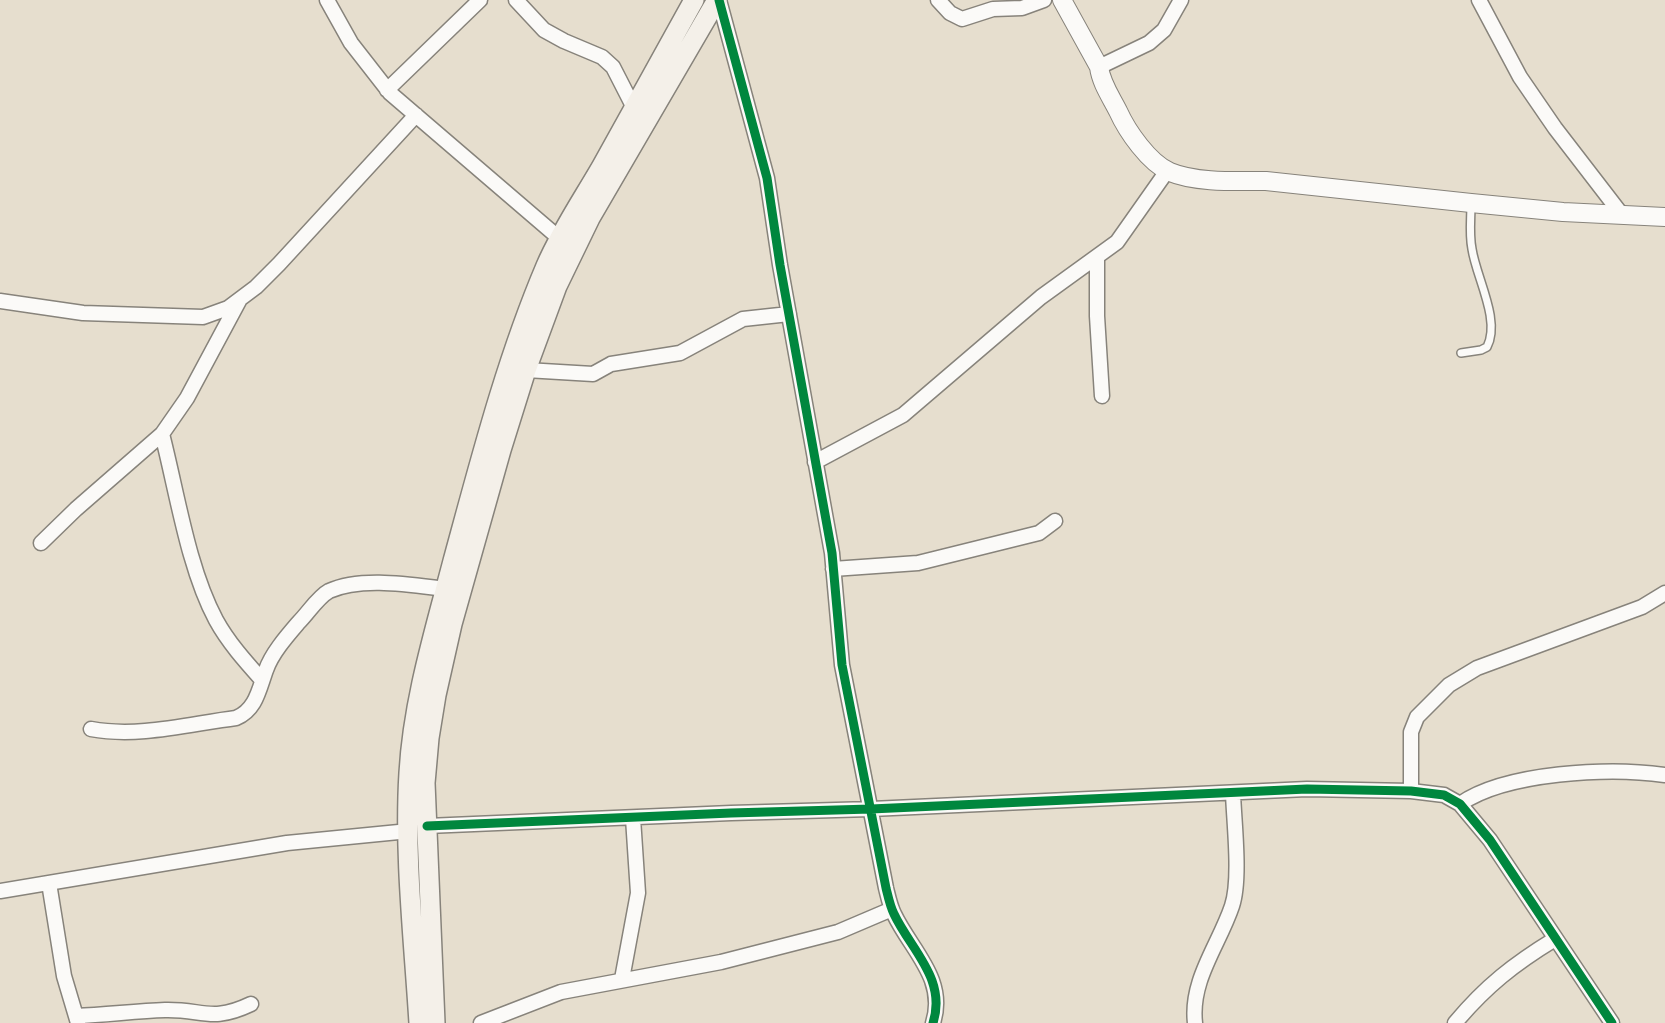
<!DOCTYPE html>
<html>
<head>
<meta charset="utf-8">
<style>
  body { margin:0 }
  canvas { display:block; background:#e6dece }
</style>
</head>
<body>
<canvas width="1665" height="1023"></canvas>
<script>
const c = document.querySelector('canvas').getContext('2d');
c.lineJoin = 'round';
function stroke(path, color, width, dash) { c.strokeStyle = color; c.lineWidth = width; c.lineCap = dash ? 'butt' : 'round'; c.setLineDash(dash || []); c.stroke(path); }
const service = new Path2D(`
  M1461,353l20,-3 6,-3c14,-27 -11,-70 -15,-98 -3,-15 -1,-30 -1,-45`);
const minor = new Path2D(`
  M327,0l24,43 39,50 169,145
  M516,0l28,30 20,11 38,16 11,10 21,41
  M719,0l48,178 13,87 52,288 10,112 44,223c2,8 4,18 8,26 17,36 53,65 39,109
  M938,0l12,13 12,6 31,-10 29,-1 22,-8
  M1479,0l41,77 35,51 67,87
  M1099,67l50,-24 15,-13 17,-30
  M387,90l93,-90
  M1097,258v58l5,80
  M0,301l83,12 120,4 25,-9 28,-21 23,-23 137,-149
  M526,370l67,4 18,-10 69,-11 63,-34 46,-5
  M162,434c15,58 26,134 54,186 12,22 29,41 46,60
  M815,462l88,-47 138,-118 76,-55 50,-71
  M41,543l35,-34 86,-75 25,-36 52,-97
  M833,569l85,-6 121,-30 16,-12
  M91,729c47,9 98,-5 145,-11 20,-8 23,-29 30,-48 6,-17 21,-34 33,-48 9,-9 19,-25 30,-31 32,-15 83,-6 117,-2
  M1411,791v-59l6,-15 32,-32 28,-17 165,-61 23,-14
  M1460,804c46,-32 150,-37 205,-29
  M427,826l304,-13 140,-4 436,-20 104,2 33,4 16,9 30,36 122,183
  M49,883l15,93 14,47
  M0,891l287,-48 122,-12
  M622,979l16,-86 -5,-75
  M76,1016c30,-1 59,-5 89,-6 38,-1 46,13 86,-6
  M481,1023l80,-31 160,-30 117,-30 54,-23
  M1195,1023c-5,-43 24,-78 37,-117 9,-27 2,-83 1,-113
  M1455,1023c31,-37 59,-59 100,-84`);
const tertiary = new Path2D(`
  M1062,0l37,67c2,16 12,30 19,44 9,20 31,52 52,61 26,11 67,9 96,9l205,22 92,9 102,5`);
const secondary = new Path2D(`
  M419,1023c-5,-82 -15,-168 -10,-250 4,-72 26,-143 44,-212 27,-99 53,-201 93,-295 15,-35 37,-67 56,-100 31,-55 61,-111 92,-166
  M435,1023l-10,-240 4,-45 7,-43 16,-71 49,-174 25,-80 31,-84 33,-68 127,-218`);
const cycleway = new Path2D(`
  M719,0l48,178 13,87 52,288 10,112 44,223c2,8 4,18 8,26 17,36 53,65 39,109
  M427,826l304,-13 140,-4 436,-20 104,2 33,4 16,9 30,36 122,183`);
stroke(service, '#87837b', 10);
stroke(minor, '#87837b', 17);
stroke(tertiary, '#87837b', 20);
stroke(secondary, '#87837b', 22);
stroke(service, '#fbfaf8', 7);
stroke(minor, '#fbfaf8', 14);
stroke(tertiary, '#fbfaf8', 18);
stroke(secondary, '#f4f0e9', 19);
stroke(cycleway, '#00873e', 9);
</script>
</body>
</html>
